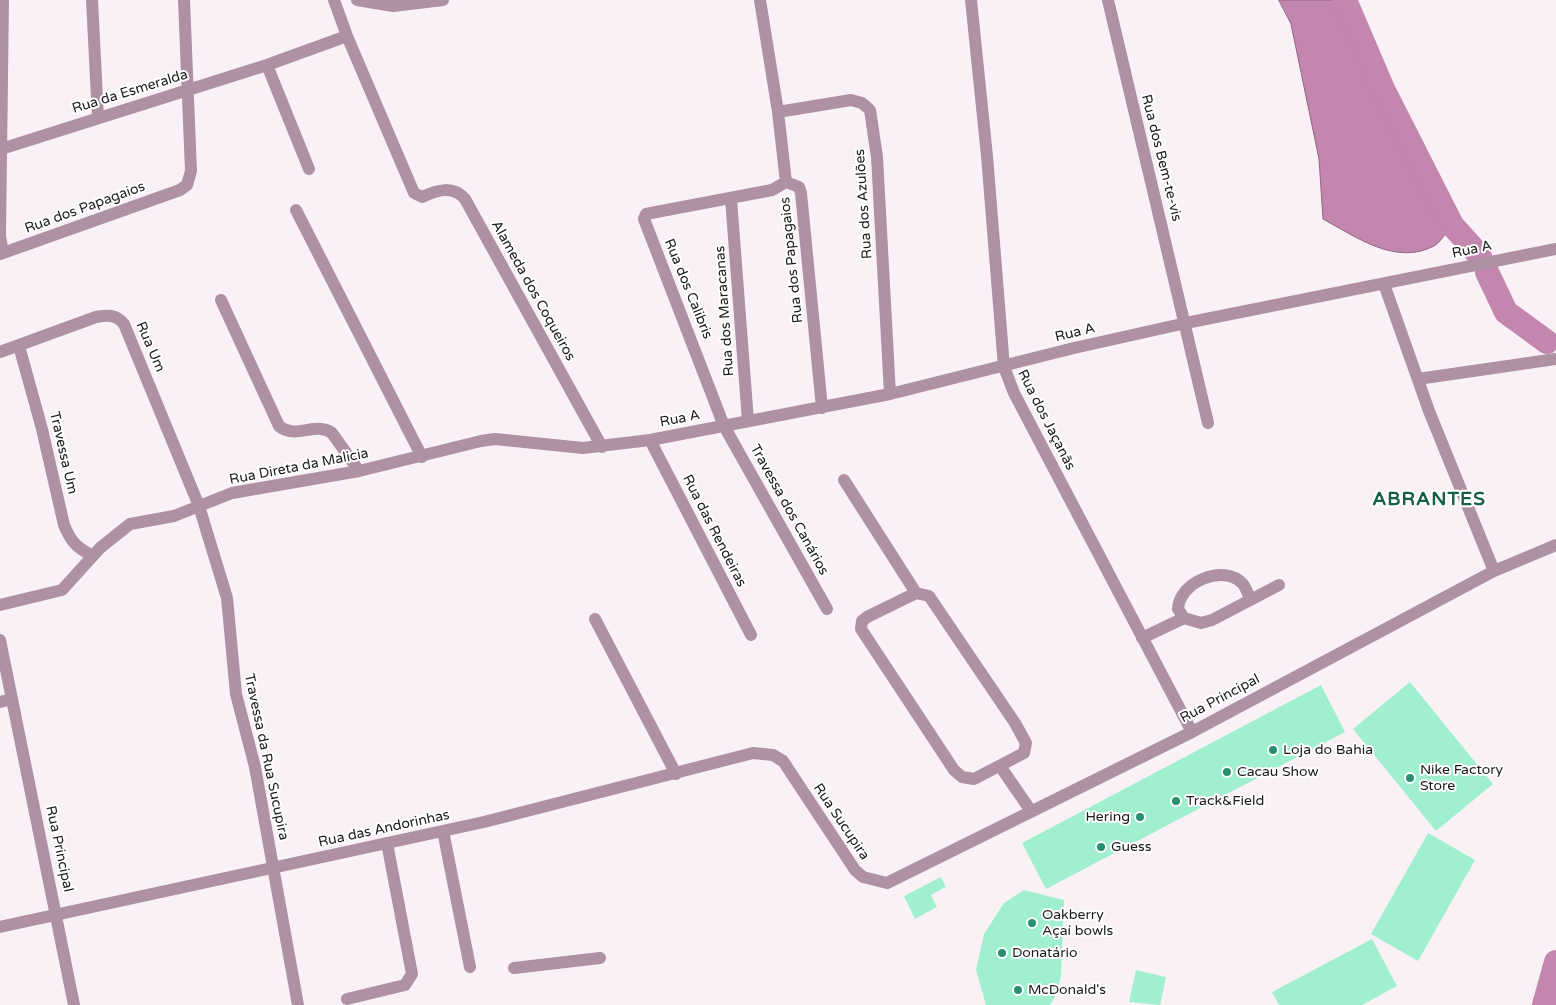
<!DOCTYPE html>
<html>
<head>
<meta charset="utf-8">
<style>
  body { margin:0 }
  canvas { display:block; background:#faf1f7 }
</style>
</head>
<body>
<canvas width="1556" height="1005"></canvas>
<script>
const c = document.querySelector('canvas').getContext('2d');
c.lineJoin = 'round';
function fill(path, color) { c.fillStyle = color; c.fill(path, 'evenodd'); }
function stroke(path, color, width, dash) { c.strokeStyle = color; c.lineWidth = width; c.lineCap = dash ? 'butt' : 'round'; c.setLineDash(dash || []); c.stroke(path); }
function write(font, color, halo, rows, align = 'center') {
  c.font = font + ' "Varela Round",sans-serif'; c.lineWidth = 4; c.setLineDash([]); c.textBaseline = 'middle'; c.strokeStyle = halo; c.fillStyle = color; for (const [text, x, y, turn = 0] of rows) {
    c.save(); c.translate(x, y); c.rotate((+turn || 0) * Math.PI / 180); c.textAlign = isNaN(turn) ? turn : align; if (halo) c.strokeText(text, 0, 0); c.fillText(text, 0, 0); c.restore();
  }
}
const water = new Path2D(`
  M1279,0h66l38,89 69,136c-5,6 -11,17 -18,21 -38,20 -78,-9 -111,-27l-4,-60 -28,-135z`);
const river = new Path2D(`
  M1345,0l38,89 69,136 28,31
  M1487,272l19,40 41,30
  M1544,1005l12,-43`);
const building = new Path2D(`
  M1410,682l83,102 -57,47 -83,-102z
  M1321,685l24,47 -299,157 -24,-46z
  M1428,833l47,27 -57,101 -47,-27z
  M941,877l5,10 -15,8 6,12 -22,12 -11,-23z
  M1024,890l40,10 -3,76 -5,19 -6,10h-64l-10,-35 8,-36 20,-31z
  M1372,939l25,47 -35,19h-83l-7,-13z
  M1136,970l30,7 -6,28 -31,-3z`);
const minor = new Path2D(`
  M3,0l-3,236 3,17
  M92,0l6,118
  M334,0l13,36 67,157 8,4c15,-7 31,-12 43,2l137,248
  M357,0l36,6 50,-6
  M760,0l18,112 8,70
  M971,0l16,156 17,211 10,26 178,339
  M1108,0l100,423
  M267,65l42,104
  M778,112l73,-12 11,3 8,7 7,47 13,237
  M1,149l266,-84 80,-29
  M786,182l-14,8 -121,23 -5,1 -2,5 80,207 103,183
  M786,182l13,5 2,6 21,215
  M731,199l17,222
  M296,210l126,247
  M0,254l180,-64 7,-5 4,-14 -7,-171
  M1384,284l45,127 65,160
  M221,300l58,126c17,14 36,-5 53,7l27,38
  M19,346l23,83 22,96c7,17 13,23 29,31
  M0,352l96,-35c11,-2 20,-3 28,7l75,182 28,92 9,96 19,73 43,238
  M1418,379l138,-20
  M650,440l101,195
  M844,480l72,113
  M916,593l13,3 86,127 11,20 -2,10 -50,26 -12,-2 -8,-7 -93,-141 1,-8 5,-4z
  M0,605l62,-15 38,-42 30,-24 44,-8 58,-23 127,-22 122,-30 14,-2 88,9 67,-8 240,-46 184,-46 112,-25 370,-74
  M1184,618l-6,-9c1,-27 46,-46 65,-25 3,4 5,10 7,15
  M595,619l81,155
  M1142,638l42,-20 17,5 11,-3 67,-35
  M0,640l74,365
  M0,702l12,-3
  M1000,766l31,45
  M443,831l27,136
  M0,927l484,-105 269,-69 20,2 10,6 72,109 8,7 24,6 305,-151 302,-161 62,-26
  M514,968l86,-10
  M347,999l58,-14 7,-11 -25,-131`);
const markers = [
  [1273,750,5,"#28906e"],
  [1227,772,5,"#28906e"],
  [1410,778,5,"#28906e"],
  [1176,801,5,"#28906e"],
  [1140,817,5,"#28906e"],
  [1101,847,5,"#28906e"],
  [1032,923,5,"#28906e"],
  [1002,953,5,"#28906e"],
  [1018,990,5,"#28906e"]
];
const streetNames = [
  ["Rua da Esmeralda",130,92,-17],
  ["Rua dos Bem-te-vis",1161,158,76],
  ["Rua dos Azulões",864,204,-94],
  ["Rua dos Papagaios",85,208,-20],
  ["Rua A",1472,250,-12],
  ["Rua dos Papagaios",792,260,-96],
  ["Rua dos Calibris",688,289,68],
  ["Alameda dos Coqueiros",533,291,61],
  ["Rua dos Maracanas",725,311,-94],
  ["Rua A",1075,333,-14],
  ["Rua Um",150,347,67],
  ["Rua A",680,419,-11],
  ["Rua dos Jaçanãs",1046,420,63],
  ["Travessa Um",63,453,77],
  ["Rua Direta da Malicia",299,467,-11],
  ["Travessa dos Canários",789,510,61],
  ["Rua das Rendeiras",714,531,63],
  ["Rua Principal",1220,699,-28],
  ["Travessa da Rua Sucupira",266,757,78],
  ["Rua Sucupira",841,822,56],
  ["Rua das Andorinhas",384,829,-12],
  ["Rua Principal",59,849,78]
];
const poiNames = [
  ["Loja do Bahia",1283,750],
  ["Nike Factory",1420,770],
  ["Store",1420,786],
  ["Cacau Show",1237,772],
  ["Track&Field",1186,801],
  ["Hering",1130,817,"right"],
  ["Guess",1111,847],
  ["Oakberry",1042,915],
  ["Açaí bowls",1042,931],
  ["Donatário",1012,953],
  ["McDonald's",1028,990]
];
const districtNames = [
  ["ABRANTES",1429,500]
];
fill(water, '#c386af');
stroke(water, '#916683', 1);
stroke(river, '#c386af', 24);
fill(building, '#a0f0cf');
stroke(minor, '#ae92a4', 12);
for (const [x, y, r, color] of markers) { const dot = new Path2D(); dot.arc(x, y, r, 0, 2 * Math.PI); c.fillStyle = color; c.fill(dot); stroke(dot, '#fff', 2); }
write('14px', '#1d1a1c', '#fff', streetNames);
write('14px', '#1d1a1c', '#fff', poiNames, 'left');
c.letterSpacing = '1px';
write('bold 19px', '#175f47', '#fff', districtNames);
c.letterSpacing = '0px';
</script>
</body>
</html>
